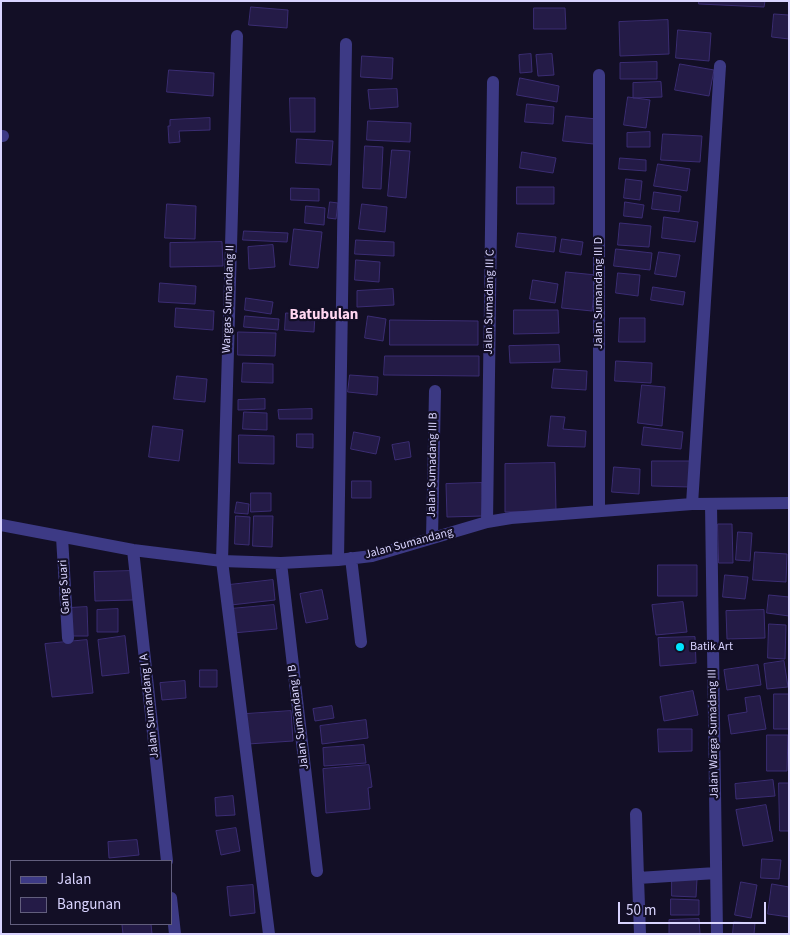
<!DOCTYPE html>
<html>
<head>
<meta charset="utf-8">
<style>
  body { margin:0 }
  #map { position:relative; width:790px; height:935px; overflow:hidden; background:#130f26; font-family:"Source Sans 3",sans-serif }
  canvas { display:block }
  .frame { position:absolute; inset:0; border:2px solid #d9d4ff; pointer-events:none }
  .legend { position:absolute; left:10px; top:860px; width:162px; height:65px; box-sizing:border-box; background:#130f26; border:1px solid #625e7d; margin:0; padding:6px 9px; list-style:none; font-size:15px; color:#d9d4ff }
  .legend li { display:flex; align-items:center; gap:10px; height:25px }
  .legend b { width:25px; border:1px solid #625e7d }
  .scale { position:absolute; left:618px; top:902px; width:148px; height:22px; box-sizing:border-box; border:2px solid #d9d4ff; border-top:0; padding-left:6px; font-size:15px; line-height:18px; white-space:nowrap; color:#d9d4ff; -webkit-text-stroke:4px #130f26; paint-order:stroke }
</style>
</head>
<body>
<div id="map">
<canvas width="790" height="935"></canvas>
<div class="frame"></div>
<ul class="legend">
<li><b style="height:6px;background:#3d3a85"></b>Jalan</li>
<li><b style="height:14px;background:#241b47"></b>Bangunan</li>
</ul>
<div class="scale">50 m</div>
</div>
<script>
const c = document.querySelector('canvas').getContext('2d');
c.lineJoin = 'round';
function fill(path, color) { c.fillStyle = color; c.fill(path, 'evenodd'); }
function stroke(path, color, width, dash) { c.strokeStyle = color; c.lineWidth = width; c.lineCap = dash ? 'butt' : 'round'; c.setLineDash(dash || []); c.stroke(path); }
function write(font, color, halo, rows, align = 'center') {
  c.font = font + ' "Source Sans 3",sans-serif'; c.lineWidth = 4.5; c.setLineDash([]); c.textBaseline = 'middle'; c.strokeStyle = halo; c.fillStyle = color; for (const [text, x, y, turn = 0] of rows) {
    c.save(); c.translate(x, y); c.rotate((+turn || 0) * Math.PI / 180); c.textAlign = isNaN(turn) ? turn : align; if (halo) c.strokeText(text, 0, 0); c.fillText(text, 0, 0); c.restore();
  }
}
const building = new Path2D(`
  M699,1h66l-1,6 -65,-3z
  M251,7l37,3 -1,18 -38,-3z
  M534,8h31l1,21h-32z
  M774,14l15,1v24l-17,-2z
  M668,20l1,34 -49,2 -1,-34z
  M678,30l33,3 -2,28 -33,-3z
  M531,54l1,18 -12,1 -1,-18z
  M552,54l2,21 -16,1 -2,-21z
  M362,56l31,2 -1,21 -31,-2z
  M657,62v17h-37v-16z
  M680,64l34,6 -5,26 -34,-6z
  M169,70l45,3 -1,23 -46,-4z
  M520,78l39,8 -2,16 -40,-7z
  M661,82l1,15 -29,1v-15z
  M397,89l1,18 -28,2 -2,-19z
  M628,97l22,3 -4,28 -22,-3z
  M290,98h25v34h-24z
  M527,104l27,3 -1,17 -28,-2z
  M566,116l31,3 -3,25 -31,-3z
  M210,118v12l-31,1 1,11 -11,1 -1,-17h2v-6z
  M368,121l43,2 -1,19 -43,-2z
  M650,132v15h-23v-14z
  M663,134l39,2 -2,26 -39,-2z
  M297,139l36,2 -2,24 -35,-2z
  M365,146l18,1 -2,42 -18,-1z
  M392,150l18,1 -4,47 -18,-2z
  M522,152l34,6 -3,15 -33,-5z
  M620,158l26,2v11l-27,-2z
  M658,164l32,5 -3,22 -33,-5z
  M626,179l16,2 -2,19 -16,-2z
  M517,187h37v17h-37z
  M291,188l28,1v12l-28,-1z
  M654,192l27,4 -2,16 -27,-3z
  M330,202l8,1 -2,16 -8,-1z
  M625,202l19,3 -2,13 -18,-2z
  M167,204l29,2 -1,33 -30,-1z
  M362,204l25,3 -2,25 -26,-3z
  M306,206l19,2 -1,17 -19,-2z
  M664,217l34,5 -3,20 -33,-4z
  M620,223l31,3 -2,21 -31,-2z
  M294,229l28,3 -4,36 -28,-3z
  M244,231l44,2 -1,9 -44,-2z
  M518,233l38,4 -2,15 -38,-5z
  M562,239l21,3 -2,13 -21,-3z
  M356,240l38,2v14l-39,-2z
  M222,242l1,24 -53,1v-24z
  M273,245l2,22 -26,2 -1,-22z
  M616,249l36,4 -2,17 -36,-4z
  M659,252l21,3 -4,22 -21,-3z
  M356,260l24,2 -1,20 -24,-2z
  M566,272l30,3 -4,36 -30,-3z
  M618,273l22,2 -2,21 -22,-3z
  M533,280l25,4 -3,19 -25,-4z
  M160,283l36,3 -1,18 -36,-2z
  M653,287l32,5 -2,13 -32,-5z
  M393,289l1,16 -37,2v-16z
  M246,298l27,4 -2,12 -26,-4z
  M176,308l38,3 -1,19 -38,-3z
  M514,310h44l1,23 -45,1z
  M286,313l29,2 -1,17 -29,-2z
  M245,316l34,3 -1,11 -34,-3z
  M368,316l18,3 -3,22 -18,-3z
  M620,318h25v24h-26z
  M390,320l88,1v24h-88z
  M238,332l38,1 -1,23 -37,-1z
  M559,345l1,17 -50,1 -1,-17z
  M385,356h94v20l-95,-1z
  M616,361l36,2 -1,20 -36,-2z
  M243,363l30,1v19l-31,-1z
  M554,369l33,2 -1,19 -34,-2z
  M350,375l28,2 -1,18 -29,-3z
  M177,376l30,3 -2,23 -31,-3z
  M642,385l23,2 -3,39 -24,-3z
  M265,399v10l-27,1v-10z
  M312,409v10h-33l-1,-9z
  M244,412l23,1v17l-24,-1z
  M551,416l14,1 -2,12 23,2 -1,16 -37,-1z
  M153,426l30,4 -4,31 -30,-4z
  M644,427l39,5 -2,17 -39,-4z
  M354,432l26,5 -4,17 -25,-5z
  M297,434h16v14l-16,-1z
  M239,435l35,1v28l-35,-1z
  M409,442l2,15 -16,3 -3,-15z
  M652,461h40l-1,26 -39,-1z
  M555,463l1,48 -51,1v-48z
  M614,467l26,2 -1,25 -27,-2z
  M352,481h19v17h-19z
  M482,483l1,33 -36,1 -1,-33z
  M251,493h20v18l-20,1z
  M237,502l12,2 -1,10 -13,-1z
  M236,516l14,1 -1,28 -14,-1z
  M254,516h19l-1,31 -19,-1z
  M718,524h14l1,39h-14z
  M738,532l14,1 -2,28 -14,-1z
  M755,552l32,2 -1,28 -33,-2z
  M658,565h39v31h-39z
  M132,571l1,29 -38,1 -1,-29z
  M725,575l23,2 -3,22 -22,-2z
  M273,580l2,20 -44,5 -2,-20z
  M322,590l6,29 -22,4 -6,-29z
  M769,595l20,2v19l-22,-3z
  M683,602l4,30 -31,3 -4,-30z
  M274,605l3,24 -44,4 -3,-24z
  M87,607l1,29h-17l-2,-28z
  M118,609v23h-21v-22z
  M764,610l1,28 -38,1 -1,-28z
  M769,624l17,1 -1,34 -17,-1z
  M125,636l4,37 -27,3 -4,-36z
  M695,637l1,26 -36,3 -2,-28z
  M87,640l6,53 -41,4 -7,-53z
  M784,661l4,26 -21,2 -3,-25z
  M758,665l3,20 -34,5 -3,-20z
  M200,670h17v17h-17z
  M185,681l1,17 -24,2 -2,-17z
  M693,691l5,24 -34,6 -4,-24z
  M774,694h15v35h-15z
  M760,696l6,33 -35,5 -3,-19 19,-3 -2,-14z
  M332,706l2,12 -19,3 -2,-12z
  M291,711l2,30 -45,3 -2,-30z
  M366,720l2,18 -46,6 -2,-18z
  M658,729h34v22l-33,1z
  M767,735h21l-1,36h-20z
  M364,745l2,18 -42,3 -1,-18z
  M369,765l3,22 -4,1 2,21 -44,4 -3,-44z
  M773,780l2,16 -39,3 -1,-15z
  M779,783h10v48h-9z
  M233,796l2,19 -19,1 -1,-18z
  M766,805l7,36 -30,5 -7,-36z
  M236,828l4,23 -19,4 -5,-24z
  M137,840l2,15 -30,3 -1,-16z
  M762,859l19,1 -2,19 -18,-1z
  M672,878l25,1 -1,18 -24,-1z
  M741,882l16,3 -6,33 -16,-3z
  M772,884l17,3v30l-21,-3z
  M253,885l2,28 -25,3 -3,-29z
  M671,899l28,1v15h-28z
  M699,919l1,15h-31v-14z
  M734,922l21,1 -1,11h-21z
  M151,924l1,10h-29l-1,-9z`);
const minor = new Path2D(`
  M237,36l-15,525 47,373
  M599,75v435
  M1,136h2
  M692,504l28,-438
  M711,504l6,430
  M487,522l6,-440
  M1,525l132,25 89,11 59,2 57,-3 34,-4 115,-34 24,-4 181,-14 97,-1
  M62,537l6,101
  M432,538l3,-147
  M133,550l34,311
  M351,558l10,84
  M338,560l8,-516
  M281,563l36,308
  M636,814l2,64
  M171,898l4,36
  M640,934l-2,-56 78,-5`);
const markers = [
  [680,647,5,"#00e5ff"]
];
const streetNames = [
  ["Jalan Sumandang III D",599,293,-90],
  ["Wargas Sumandang II",229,299,-88],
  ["Jalan Sumadang III C",490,302,-89],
  ["Jalan Sumadang III B",433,465,-89],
  ["Jalan Sumandang",409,544,-15],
  ["Gang Suari",65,587,-93],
  ["Jalan Sumandang I A",150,706,-96],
  ["Jalan Sumandang I B",299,717,-97],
  ["Jalan Warga Sumadang III",714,734,-91]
];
const poiNames = [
  ["Batik Art",690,647]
];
const quarterNames = [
  ["Batubulan",324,316]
];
fill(building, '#241b47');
stroke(building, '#3b2d73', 1);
stroke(minor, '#3d3a85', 12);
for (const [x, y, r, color] of markers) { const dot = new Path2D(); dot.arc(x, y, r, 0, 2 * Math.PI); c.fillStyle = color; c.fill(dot); stroke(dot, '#130f26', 2); }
write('12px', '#d9d4ff', '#130f26', streetNames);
write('12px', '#d9d4ff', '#130f26', poiNames, 'left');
write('bold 15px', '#ffd6f0', '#130f26', quarterNames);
</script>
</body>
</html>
